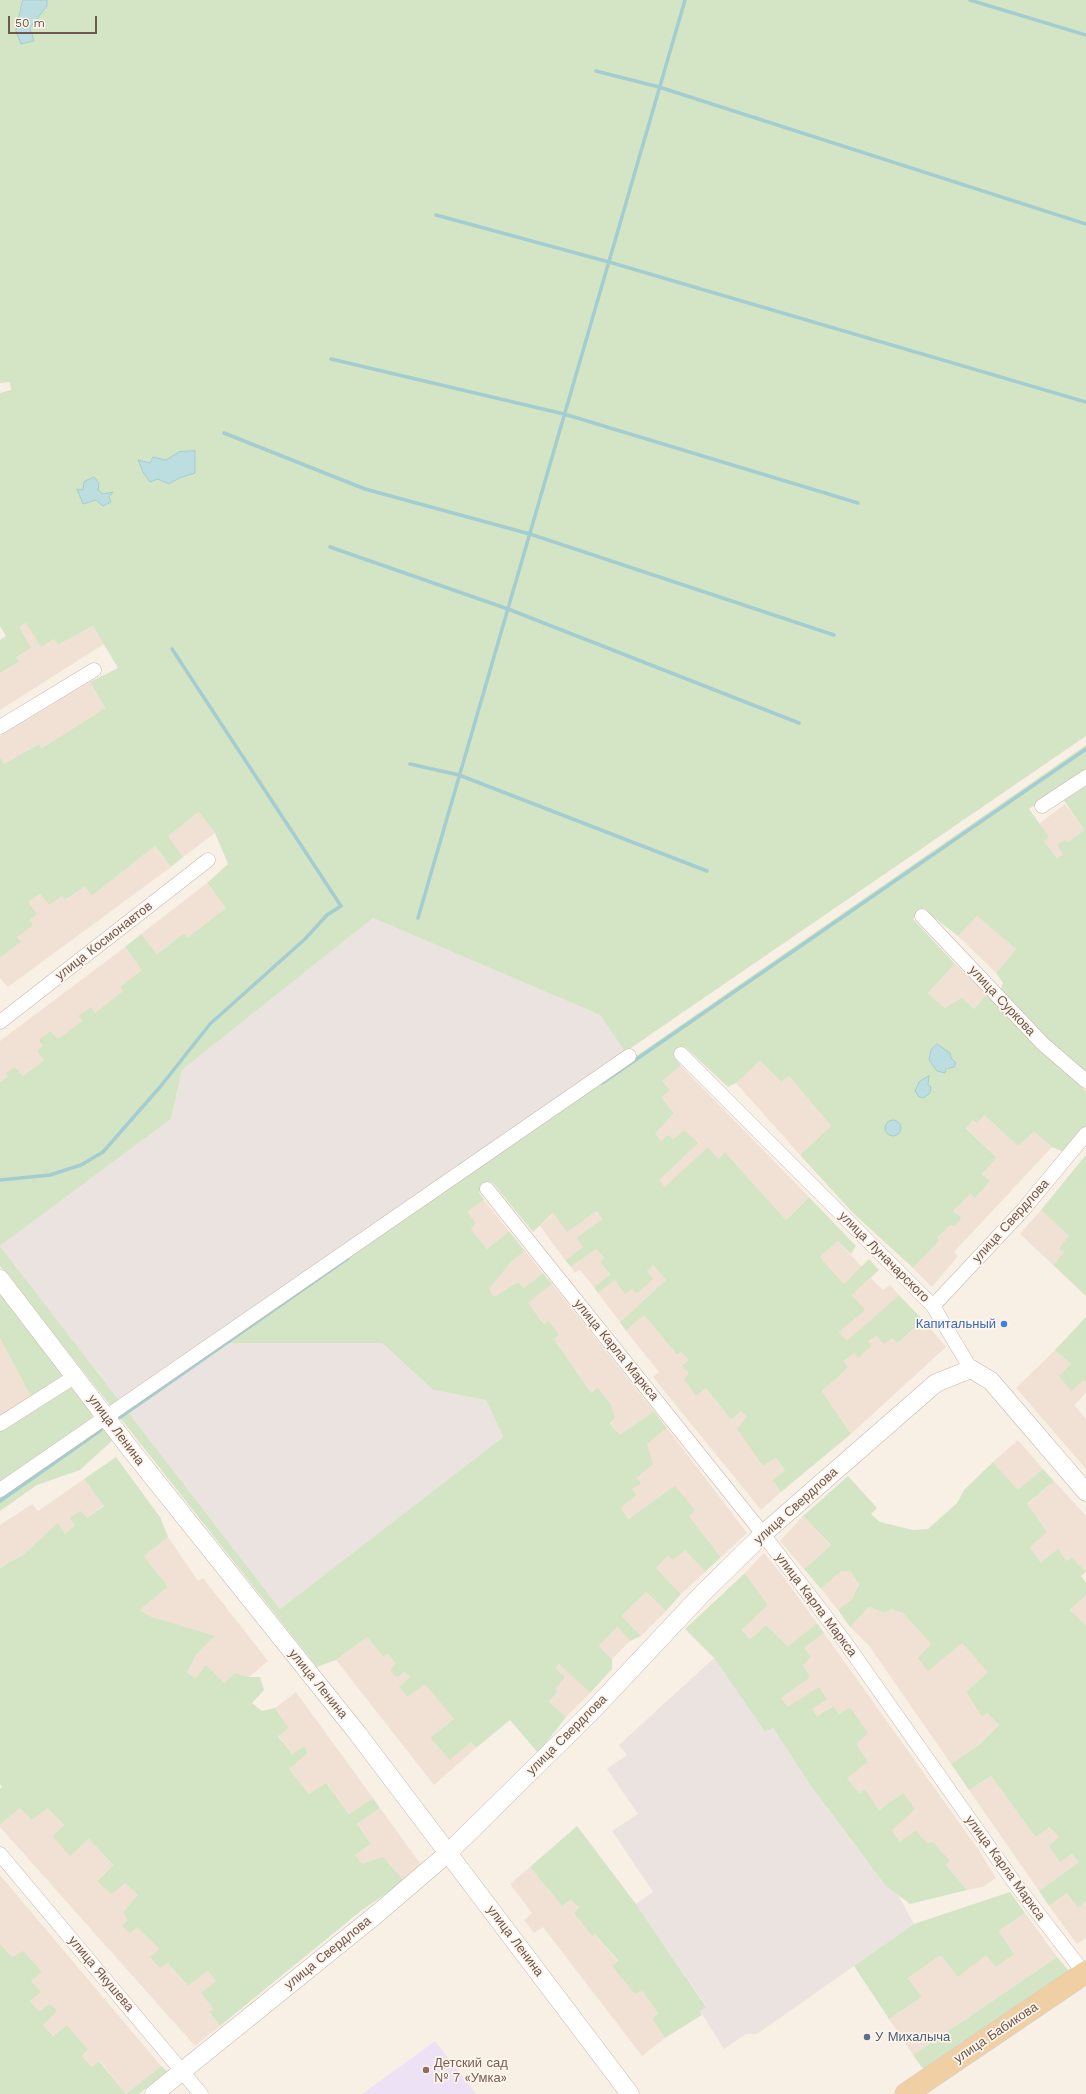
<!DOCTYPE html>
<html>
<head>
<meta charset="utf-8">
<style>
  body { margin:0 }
  #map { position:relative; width:1086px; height:2094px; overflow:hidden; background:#f9f0e5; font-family:"Work Sans",sans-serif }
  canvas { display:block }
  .scale { position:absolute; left:8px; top:16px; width:89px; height:18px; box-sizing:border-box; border:2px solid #6f574d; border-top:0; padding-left:5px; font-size:12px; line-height:14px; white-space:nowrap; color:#6f574d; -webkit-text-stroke:3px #fdf4eb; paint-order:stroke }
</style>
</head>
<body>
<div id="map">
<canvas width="1086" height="2094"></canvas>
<div class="scale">50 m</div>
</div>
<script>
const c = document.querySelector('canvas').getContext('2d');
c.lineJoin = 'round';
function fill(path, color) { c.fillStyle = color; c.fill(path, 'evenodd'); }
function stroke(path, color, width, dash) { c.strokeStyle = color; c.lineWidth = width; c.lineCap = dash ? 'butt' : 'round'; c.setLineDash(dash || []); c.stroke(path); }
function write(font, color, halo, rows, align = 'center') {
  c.font = font + ' "Work Sans",sans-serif'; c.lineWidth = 3.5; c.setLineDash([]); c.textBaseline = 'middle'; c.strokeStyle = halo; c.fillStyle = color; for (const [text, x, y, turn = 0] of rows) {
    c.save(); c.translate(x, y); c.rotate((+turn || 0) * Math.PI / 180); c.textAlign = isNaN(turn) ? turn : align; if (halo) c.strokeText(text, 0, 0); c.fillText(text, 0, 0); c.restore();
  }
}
const residential = new Path2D(`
  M26,623l28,16 4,6 35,-19 11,18 -104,66v-37l19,-11 -3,-5 3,-30z
  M90,682l15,26 -63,40 -3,-4 -35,20 -4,-7v-21z
  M1065,804l19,26 -16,12 -11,3 7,9 -7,4 -13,-17 -5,-17z
  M200,812l15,21 -32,24 -16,-21z
  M155,846l16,21 -163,120 -8,-9v-20l21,-16 -4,-5 12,-17 -1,-18 12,-8 9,11 13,-10 4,5 19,-13 7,9z
  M207,883l19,25 -38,29 -4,-4 -27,21 -16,-20z
  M976,915l40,34 -20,24 -38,-37z
  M125,947l18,23 -23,17 4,4 -29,22 -17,3 4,5 -24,19 -6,-9 -9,15 1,14 -21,16 -8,-9 -7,9 -8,6v-41z
  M955,964l32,30 -13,15 -29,-1 -17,-15z
  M760,1061l21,21 8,-6 42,50 -31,29 -64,-72z
  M681,1066l128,131 -23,23 -61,-68 -7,7 -53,28 -7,-7 15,-40 -12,1 -7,-8 20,-20 -13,-16 1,-16z
  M984,1115l34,31 16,-14 18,15 -98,105 4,4 -26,31 -19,-19 26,-27 -2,-2 13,-15 5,2 7,-8 -9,-7 18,-17 4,3 15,-16 -8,-7 15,-16 -31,-31 7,-7z
  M484,1200l25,31 -22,18 -17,-21 -3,-16z
  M1041,1210l28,26 -5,16 -11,13 -33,-31z
  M595,1211l7,8 -26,19 7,9 -18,13 -25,-34 14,-13z
  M838,1241l24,26 -18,17 -24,-27z
  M596,1249l8,9 -4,4 10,12 -16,13 -14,-17 -5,3 -4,-6z
  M525,1251l18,22 -19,15 -6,-6 -24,16 -6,-9 23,-27z
  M653,1264l13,16 -46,42 -22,-29 17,-13 17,9 4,5 11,-23z
  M871,1278l12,12 7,-5 9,10 -52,47 -8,-10 25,-22 -12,-15z
  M552,1284l102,127 -34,25 -66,-97 5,-4 -14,-11 -18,-21z
  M644,1315l33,40 4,-3 8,8v13l7,22 10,-7 25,32 10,-10 6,7 16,49 13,-8 9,12 -13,10 9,12 -20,18 -108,-133 6,-5 -33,-41z
  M923,1320l23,27 -95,87 -29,-43 26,-23 -4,-7 10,-8 4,4 13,-11 -3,-3 9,-7 15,1 6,6z
  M0,1338l32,61 -32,18z
  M1055,1350l16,14 15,18v11l-12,12 12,14v50l-70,-81z
  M667,1428l80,105 -26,24 -32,-41 -59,3 -9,-11 16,-13 -5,-6 15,-45z
  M1018,1440l25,29 -25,22 -25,-29z
  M84,1479l20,26 -17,13h-18l6,7 -10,9 -7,-10 -34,30 -24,14v-43l32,-21 6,7z
  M1054,1481l32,35v56l-14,-15 -6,4 -25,2 -11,-16 -3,-42z
  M803,1516l28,29 -27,24 -24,-28z
  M168,1537l30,44 5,-3 65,83 -19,16 -14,-4 -11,10 -28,-5 -9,-5 9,-18 18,-18 -62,-20 -12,-7 28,-23 -24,-31z
  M685,1550l20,22 -24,22 -25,-26 12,-12z
  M764,1553l18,22 35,48 -29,23 -22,-21 -16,14 -8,-9 26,-25 -23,-32z
  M841,1571h9l9,12 -7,16 -14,11 -17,-21z
  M646,1592l20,19 -25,25 -19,-20z
  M1086,1595v31l-1,1 -15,-17z
  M869,1607l16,6 7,-4 11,4 28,31 32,-1 26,29 -23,20 16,25 5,-4 12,12 -19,19 -29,20 -81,-117 -20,-20z
  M617,1627l13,14 -18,18 -13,-13z
  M824,1633l154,216 18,29 -13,9 -16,3 -21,-25 4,-4 -23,-17 -27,-2 -9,-13 12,-36 -24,17 -14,-21 -6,4 -13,-16 10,-33 -6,-37 -11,7 -7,-8 -15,10 -5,-7 -24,-2 -7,-9 30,-21 -8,-13 1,-16z
  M367,1637l16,20 5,-3 8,10v14l8,-6 6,5 -2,20 17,-14 30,36 -25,19 20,21 21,-17 5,6 -42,37 -98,-125z
  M560,1664l30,29 -24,24 -17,-15 9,-11 -3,-2 1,-20z
  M296,1692l77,106 -24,16 -23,-31 -17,11 -20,-25 19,-16 -4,-7 -12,8 -14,-19 11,-7 -14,-20z
  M991,1776l45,62 13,-11 10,10 1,24 12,-7 7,8 -40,29 -70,-101z
  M20,1808h27l17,17 -12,11 19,19 18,-16 24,26 -16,15 28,3 14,12 -16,17 36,37 -8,9 17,5 20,23 20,-15 8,10 -2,28 -5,4 11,13 -25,20 -195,-219v-2z
  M380,1808l42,58 -18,15 -43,-17 -6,-9 16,-11 -14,-20z
  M530,1867l32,39 9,-6 8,9 -5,4 18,22 2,-2 24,29 -5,4 29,25 16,22 -6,6 13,19 -23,18 -99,-129 -9,6 -10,-13 8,-7 -22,-29z
  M0,1875l161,191 -35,28 -26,-33 -8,6 -10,-11 6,-5 -21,-26 -14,11 -10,-11 -4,-12 -9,-12 1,-20 11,-10 -30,-14 -12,-13z
  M1067,1893l11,15 8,-7v37l-9,6 -28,-38z
  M1025,1913l32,44 -144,98 -24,-36 33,-22 -14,-19 33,-23 73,-1 -15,-23z`);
const industrial = new Path2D(`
  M373,918l227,97 25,37 -404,291h161l51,47 53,10 17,37 -223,172 -280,-363 171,-127 11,-49z
  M714,1658l51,74 8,-4 37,57 37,50 38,50 12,8 17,31 -157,110h-11l-22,15 -24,-38 6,-5 -70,-102 17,-12 -41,-61 26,-17 -31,-45 20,-14 -8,-10z`);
const education = new Path2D(`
  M435,2041l41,53h-114l65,-47z`);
const green = new Path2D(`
  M0,0h23l-1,9 8,19 17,-22v-6h1039v736l-461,316 -25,-37 -227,-97 -191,152 -11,49 -171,127 280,363 223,-172 -17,-37 -53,-10 -51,-47h-161l865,-598v25l-57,39 20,28 -5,4 13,17 6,-4 -6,-9 8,-5 3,2 16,-12 -21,-31 23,-15v288c-35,-24 -59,-51 -85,-83l2,-6 -7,-10 20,-24 -39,-33 -19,20 -35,-27 -10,10 42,45 -27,29 17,15 17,-10 12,11 13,-15 65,66 34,31v36l-22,25 -12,-5 -18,-15 -16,14 -34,-31 -7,8 -4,-3 -7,8 31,30 -15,16 8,7 -15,17 -4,-4 -18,17 9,7 -7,8 -5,-1 -13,13 2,3 -26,27 -60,-55 -53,-58 31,-29 -42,-50 -8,6 -21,-21 -24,22 -8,4 -43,-40 -11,9 7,10 -19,15 8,9 -9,7 13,16 -19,20 6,8 7,-6 5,5 11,-10 14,13 -39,37 6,7 43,-40 10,12 7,-7 61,68 23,-23 47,49 -5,8 -13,-13 -18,16 24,27 25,-25 10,11 -27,25 13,15 -26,22 8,9 52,-46 24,25 -25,23 -6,-5 -8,6 -7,-8 -9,6 4,4 -14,12 -4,-5 -10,8 4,7 -26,23 29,43 -70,58 -9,-12 13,-10 -9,-12 -13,8 -26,-37 10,-12 -6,-6 -10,9 -25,-32 -10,8 -12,-17 5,-6 -7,-7 7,-6 -8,-8 -4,3 -33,-40 -18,16 -6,-9 46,-42 -13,-15 -6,6 6,8 -17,15 -4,-5 -7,5 -10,-14 -17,13 -4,-6 16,-13 -10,-12 4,-4 -8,-9 -25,18 -6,-7 18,-13 -7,-9 26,-19 -6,-8 -29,21 -14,-19 -20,19 -41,-50 -13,10 5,8 -17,12 9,11 -5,6 16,20 22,-18 16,20 -14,11 -22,27 5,8 24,-15 6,6 19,-15 9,11 -24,19 16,21 5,-3 10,14 -5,4 37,54 7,-5 13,17 4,13 -5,5 10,12 34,-24 13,17 -20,16 6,20 -17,14 5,5 -9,6 5,6 -16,13 8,11 46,-33 20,24 -6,6 32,41 -16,15 -20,-22 -12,10 -5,-4 -12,12 25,26 -15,17 -20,-19 -24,24 19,20 -11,5 -13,-14 -18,19 13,13v10l-22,24 -31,-29 -3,5 9,8 -10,12 3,2 -9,11 17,15 -28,36 -28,-33 -34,28 -5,-6 -21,18 -20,-22 24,-19 -29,-35 -17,13 -9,-10 11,-10 -6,-5 -7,6 -7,-8 6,-6 -8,-10 -5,3 -16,-20 -31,23 -19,7 -317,-401v-184l8,-6 -2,-3 9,-6 8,9 21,-16 -7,-9 6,-5 -4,-6 12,-9 7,8 24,-18 -4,-5 13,-9 4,6 28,-22 -3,-4 22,-17 -17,-23 16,-13 16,20 27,-21 4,4 38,-29 -19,-25 21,-19 -13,-31 -16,-21 -31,24 15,21 -12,10 -16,-21 -63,50 -7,-9 -20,13 -3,-4 -13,9 -9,-11 -12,8 9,12 -8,6 4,5 -16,12 4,5 -21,16v-201l4,7 35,-20 3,4 63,-40 -15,-26 28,-14 -25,-42 -35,19 -4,-6 -13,8 -15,-24 -7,4 12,21 -15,9 3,5 -19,11v-33l6,-4 -6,-10v-233l11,-3 -1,-8 -10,1z
  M1085,1156h1v140l-33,-31 11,-13 -5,-4 10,-12 -28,-26z
  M0,1288l68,88 -36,23 -32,-61z
  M1086,1317v65l-3,-2 -12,11 -12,-15 12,-12 -16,-14z
  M71,1386l22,28 -3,8 -90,63v-54z
  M103,1423l12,15 -35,32 -43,15 -37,26v-16z
  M116,1457l44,60 8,20 -24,19 24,31 -28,23 12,7 63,19 -19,19 -9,18 9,5 10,-13 18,18 11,-10 14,4h11l4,13 -12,13 10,8 13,-3 14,20 -11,8 14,18 12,-8 4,7 -19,16 20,25 17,-11 23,31 24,-16 7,10 -23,16 14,20 -16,11 7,9 21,-7 21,24 -42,29 -142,116 -11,-14 5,-3 -13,-16 15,-12 -8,-10 -20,15 -20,-23 -8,5 -10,-11 9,-8 -22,-22 -7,6 -8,-7 6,-6 -5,-8 15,-17 -13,-12 -14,11 -14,-13 16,-16 -24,-26 -19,17 -18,-20 12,-11 -17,-17 -15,12 -12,-12 -20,17v-36l2,-2 -2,-3v-216l24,-14 34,-31 7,11 10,-9 -6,-7 12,-7 6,7 17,-12 -20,-27z
  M993,1462l25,28 25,-21 11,12 -27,23 20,28 -17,15 11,16 17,-14 8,12 6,-4 14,15 -5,4 5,7v12l-16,15 16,16v275l-8,7 -11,-15 -18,13 -10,-15 40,-29 -7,-8 -12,8 -11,-16 10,-9 -10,-10 -13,11 -45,-62 -22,14 -18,-26 29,-20 19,-19 -12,-12 -5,4 -16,-25 22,-20 -26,-29 -34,28 -10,-13 13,-14 -28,-31 -11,-4 -7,4 -16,-6 -19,20 -12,-17 14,-11 7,-15 -9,-13h-9l-20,18 -17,-20 27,-24 -28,-29 45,-40 29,32 -6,6 9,8 33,8 15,-1 29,-26 7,-13z
  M745,1573l23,32 -26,25 8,9 16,-14 22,21 29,-23 7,10 -20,15 7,9 -8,8 8,12 -30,21 7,9 31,-20 8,12 -15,10 5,7 16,-10 6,8 11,-7 18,26 -12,11 12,18 -21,16 12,15 6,-4 14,21 24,-17 12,16 -23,21 8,12 16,-12 11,14 6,-2 17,19 -4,4 21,25 -57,14 -25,-19 -75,-100 -37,-57 -8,4 -51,-74 -29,-29z
  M577,1826l59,78 70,103 -6,4 2,4 -37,23 -13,-19 6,-6 -16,-22 -7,3 -23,-28 6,-5 -23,-27 -3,2 -18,-23 5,-5 -8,-8 -9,6 -32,-39z
  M1010,1892l15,21 -26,18 15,23 -18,13 -10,-12 -28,22 -17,-22 -33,23 14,19 -33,22 -35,-53 60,-42z
  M0,1944l12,13 11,-6 19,21 -11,9 10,11 -11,9 9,11 11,-8 7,7 -14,14 10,11 14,-11 21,25 -6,6 10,11 7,-6 27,33h-126z
  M1057,1957l12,14 -146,98 -10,-14z
  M161,2066l6,5 -28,23h-13z`);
const water = new Path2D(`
  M23,0h24v6l-17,22 4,13 -13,3 -5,-13z
  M195,451v22l-16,5 -10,6 -11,-5 -8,3 -7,-10 -5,-12 12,3 3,-6 13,3 13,-8z
  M94,477l5,6 -1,7 5,4 10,-2 -4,5 2,5 -8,4 -7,-6 -13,4 -6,-15 6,1 1,-8z
  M937,1044l13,9 1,5 5,5 -2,4 -8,2 -1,4 -8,-2 -8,-11 2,-10z
  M929,1076l-1,9 3,2 -1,6 -6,5 -5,-1 -4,-6 4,-9z
  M885 1128a8 8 0 1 1 16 0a8 8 0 1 1-16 0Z`);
const stream = new Path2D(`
  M970,0l116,35
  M596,71l63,16 427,137
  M436,215l173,47 477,140
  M331,359l233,55 294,89
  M224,433l141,56 165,45 304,101
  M330,547l178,62 291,114
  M410,764l49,11 248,96
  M418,918l267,-918
  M602,1083l484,-334
  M0,1180l50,-5 31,-10 22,-13 57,-65 50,-63 95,-85 22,-24 14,-9 -169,-257
  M119,1418l229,-160
  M0,1501l101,-71`);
const minor = new Path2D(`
  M0,727l94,-57
  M1042,806l44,-29
  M922,916l121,128 43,37
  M0,1022l208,-162
  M681,1054l252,252 38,63
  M487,1189l276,345 82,108 169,240 70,91
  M933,1306l90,-96 63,-76
  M0,1424l74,-47
  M0,1490l629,-434
  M0,1854l201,240`);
const tertiary = new Path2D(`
  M0,1279l131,171 227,284 272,360
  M154,2094l224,-181 70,-60 146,-144 108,-115 61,-60 173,-151 35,-14 20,12 95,111`);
const primary = new Path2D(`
  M906,2094l180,-122`);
const markers = [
  [1004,1324,4,"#3f7fe0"],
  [867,2037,4,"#5c6f8a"],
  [426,2070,4,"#8d6e63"]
];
const streetNames = [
  ["улица Космонавтов",104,941,-38],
  ["улица Суркова",1002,1001,47],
  ["улица Свердлова",1011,1221,-48],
  ["улица Луначарского",884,1257,45],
  ["улица Карла Маркса",616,1350,51],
  ["улица Ленина",116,1430,53],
  ["улица Свердлова",796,1506,-42],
  ["улица Карла Маркса",816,1605,53],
  ["улица Ленина",318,1684,51],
  ["улица Свердлова",567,1735,-45],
  ["улица Карла Маркса",1005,1868,54],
  ["улица Ленина",515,1941,53],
  ["улица Свердлова",328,1953,-39],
  ["улица Якушева",101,1974,50],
  ["улица Бабикова",996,2033,-34]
];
const shopNames = [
  ["Капитальный",996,1324]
];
const serviceNames = [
  ["У Михалыча",875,2037]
];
const educationNames = [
  ["Детский сад",434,2063],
  ["№ 7 «Умка»",434,2078]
];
fill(residential, '#f0e1d4');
fill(industrial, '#eae3df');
fill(education, '#ede2f5');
fill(green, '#d4e5c5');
fill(water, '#bcdee0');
stroke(water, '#a3cdd1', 1);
stroke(stream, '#a3cdd1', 3.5);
stroke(minor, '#c9b7ad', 15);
stroke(tertiary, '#c9b7ad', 19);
stroke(primary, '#d4cdca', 23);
stroke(minor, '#fff', 14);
stroke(tertiary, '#fff', 18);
stroke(primary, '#f0cfa5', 22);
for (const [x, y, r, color] of markers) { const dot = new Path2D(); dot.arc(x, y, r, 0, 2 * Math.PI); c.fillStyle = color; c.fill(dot); stroke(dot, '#fdf4eb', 1.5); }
write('13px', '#6f574d', '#fdf4eb', streetNames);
write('13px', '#366cbe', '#fdf4eb', shopNames, 'right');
write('13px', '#4e5e75', '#fdf4eb', serviceNames, 'left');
write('13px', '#785e54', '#fdf4eb', educationNames, 'left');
</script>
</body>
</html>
